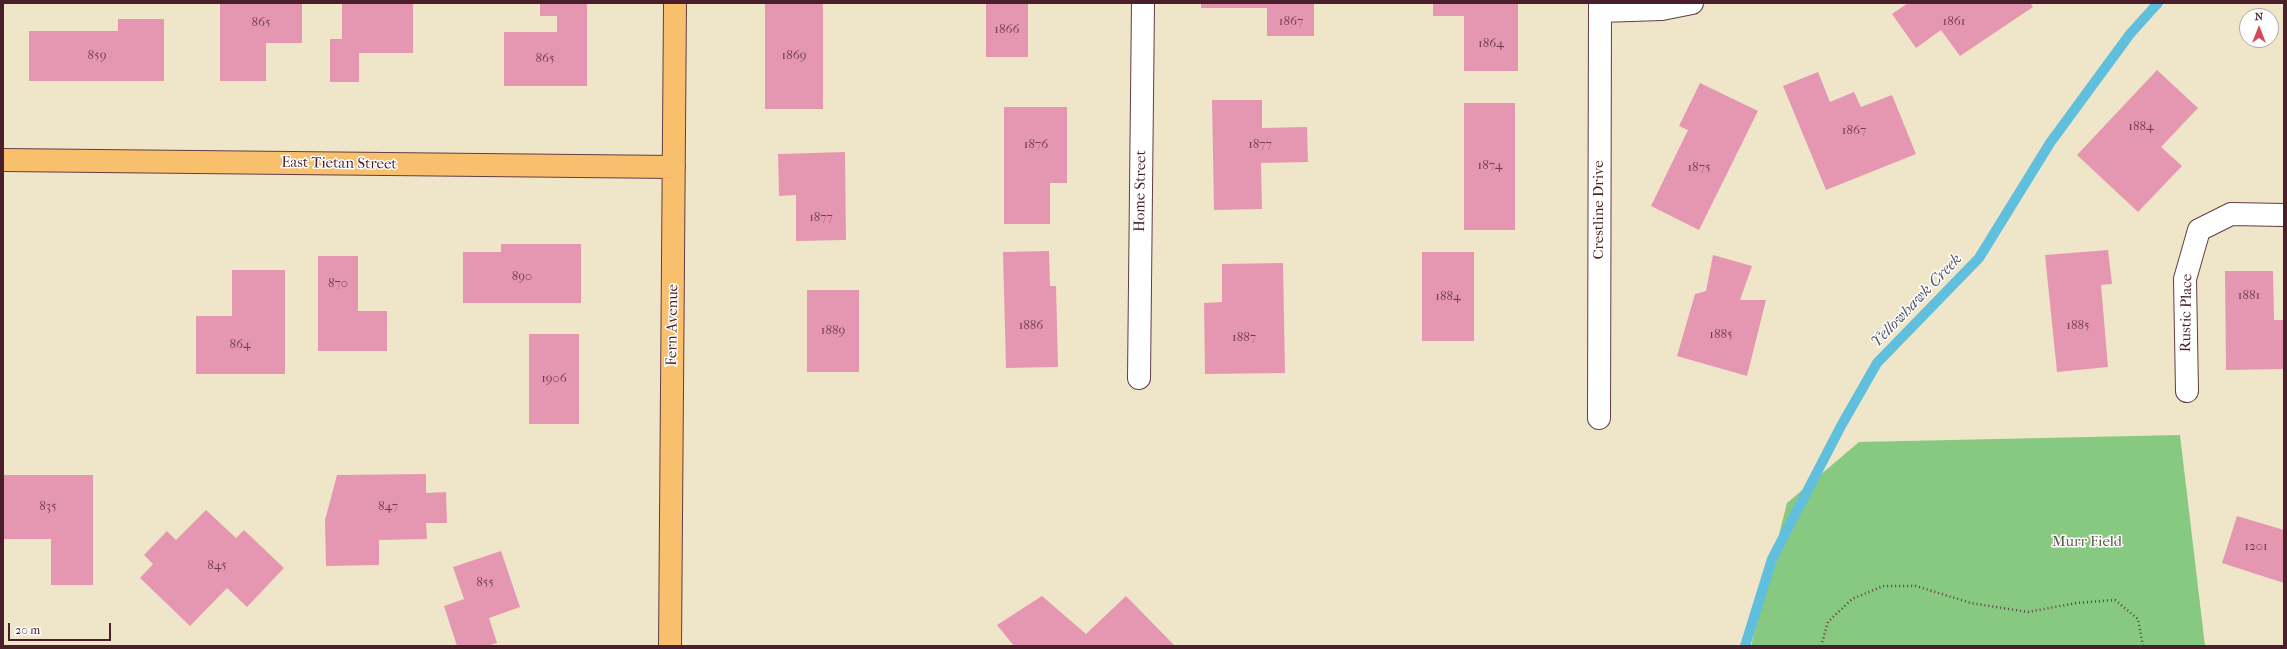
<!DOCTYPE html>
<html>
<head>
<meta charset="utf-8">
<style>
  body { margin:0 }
  #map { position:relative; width:2287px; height:649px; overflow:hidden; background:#efe6c9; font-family:"IM FELL French Canon",serif }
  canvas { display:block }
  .frame { position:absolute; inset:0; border:4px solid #4a1f2b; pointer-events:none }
  .north { position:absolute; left:2239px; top:8px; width:40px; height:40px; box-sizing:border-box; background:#fff; border:1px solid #b7a5aa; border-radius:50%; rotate:0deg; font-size:11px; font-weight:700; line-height:16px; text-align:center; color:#4a1f2b }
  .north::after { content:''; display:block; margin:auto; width:14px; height:18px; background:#d1495b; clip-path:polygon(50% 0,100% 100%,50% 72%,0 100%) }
  .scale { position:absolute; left:8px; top:623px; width:103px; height:18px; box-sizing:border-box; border:2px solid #4a1f2b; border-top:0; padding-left:5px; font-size:12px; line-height:14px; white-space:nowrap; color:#4a1f2b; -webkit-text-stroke:3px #fff; paint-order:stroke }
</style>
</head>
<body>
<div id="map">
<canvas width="2287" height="649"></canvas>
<div class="frame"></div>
<div class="north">N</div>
<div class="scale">20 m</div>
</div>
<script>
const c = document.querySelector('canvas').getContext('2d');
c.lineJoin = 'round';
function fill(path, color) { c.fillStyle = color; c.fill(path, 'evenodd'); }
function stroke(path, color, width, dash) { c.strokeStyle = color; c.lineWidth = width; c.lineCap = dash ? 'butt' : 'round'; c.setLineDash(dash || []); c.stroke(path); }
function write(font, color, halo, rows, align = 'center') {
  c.font = font + ' "IM FELL French Canon",serif'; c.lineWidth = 3; c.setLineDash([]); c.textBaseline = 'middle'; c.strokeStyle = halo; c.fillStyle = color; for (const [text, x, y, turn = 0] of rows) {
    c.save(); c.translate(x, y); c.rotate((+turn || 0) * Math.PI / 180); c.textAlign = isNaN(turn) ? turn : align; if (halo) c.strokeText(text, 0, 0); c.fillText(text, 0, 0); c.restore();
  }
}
const green = new Path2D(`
  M2180,435l25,211h-454l36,-143 72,-61z`);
const stream = new Path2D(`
  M1745,646l27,-87 69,-133 36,-63 102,-105 71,-115 80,-109 28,-31`);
const building = new Path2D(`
  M220,3h82v40h-36v38h-46z
  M342,3h71v50h-54v29h-29v-43h12z
  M540,3h47v83h-83v-54h53v-16h-17z
  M765,3h58v106h-58z
  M986,3h42v54h-42z
  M1201,3h113v33h-47v-28h-66z
  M1433,3h85v68h-54v-55h-31z
  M1908,3h122l3,4 -73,49 -19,-26 -25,18 -24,-34z
  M118,19h46v62h-135v-50h89z
  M2157,70l41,38 -37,39 21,19 -44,46 -61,-57z
  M1818,72l12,30 24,-10 7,15 31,-12 24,59 -90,36 -43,-104z
  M1700,83l58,28 -59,119 -48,-24 37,-76 -9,-4z
  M1212,100h50v28l45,-1 1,35 -47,1 1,46 -48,1z
  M1464,103h51v127h-51z
  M1004,107h63v76h-17v41h-46z
  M845,152l1,88 -50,1v-46l-17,1 -1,-42z
  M501,244h80v59h-118v-51h38z
  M2108,250l4,34 -11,1 7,82 -51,5 -12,-117z
  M1049,251l1,35h6l2,81 -52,1 -3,-116z
  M1422,252h52v89h-52z
  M1713,255l39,11 -12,34h26l-19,76 -70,-20 18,-62 11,-3z
  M318,256h40v55h29v40h-69z
  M1283,263l2,110 -80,1 -1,-71 18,-1v-38z
  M232,270h53v104h-89v-58h36z
  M2225,271h48l1,49h10v49l-58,1z
  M807,290h52v82h-52z
  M529,334h50v90h-50z
  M426,474v19l20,-1 1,31h-21l1,16 -48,1v25l-53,1 -1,-46 12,-45z
  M3,475h90v110h-42v-46h-48z
  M206,510l30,28 8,-8 40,38 -37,39 -20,-19 -37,38 -50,-48 13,-14 -9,-9 23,-24 9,9z
  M2237,516l47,14v53l-62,-20z
  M501,551l19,56 -31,11 8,25 -10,3h-30l-13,-40 20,-7 -11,-32z
  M1042,596l44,38 40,-38 49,50h-161l-17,-21z`);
const path = new Path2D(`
  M1821,646l7,-24 24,-23 31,-13h33l55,17 57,9 48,-9 39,-3 23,19 5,27`);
const minor = new Path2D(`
  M1600,11l62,-2 30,-6
  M1139,378l4,-375
  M2187,391l-2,-112 14,-49 32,-16 53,1
  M1599,418l1,-415`);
const major = new Path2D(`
  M3,160l671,7
  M670,646l5,-643`);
const numberNames = [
  ["1867",1291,22],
  ["1861",1954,22],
  ["865",261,23],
  ["1866",1007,30],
  ["1864",1491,44],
  ["859",97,56],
  ["1869",794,56],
  ["865",545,59],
  ["1884",2141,127],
  ["1867",1854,131],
  ["1876",1036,145],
  ["1877",1260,145],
  ["1874",1490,166],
  ["1875",1699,168],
  ["1877",821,218],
  ["890",522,277],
  ["870",338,284],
  ["1881",2249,296],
  ["1884",1448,297],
  ["1886",1031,326],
  ["1885",2078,326],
  ["1889",833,331],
  ["1885",1721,335],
  ["1887",1244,338],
  ["864",240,345],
  ["1906",554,379],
  ["835",48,507],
  ["847",388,507],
  ["1201",2256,547],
  ["845",217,566],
  ["855",485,583]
];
const streetNames = [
  ["East Tietan Street",339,164,1],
  ["Home Street",1141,191,-89],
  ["Crestline Drive",1599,210,-90],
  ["Rustic Place",2187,313,-89],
  ["Fern Avenue",673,325,-89]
];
const parkNames = [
  ["Murr Field",2087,542]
];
const waterNames = [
  ["Yellowhawk Creek",1917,301,-46]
];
fill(green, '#87c981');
stroke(stream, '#5fbfdd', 10);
fill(building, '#e597b2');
stroke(minor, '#633d43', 24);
stroke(major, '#633d43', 24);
stroke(path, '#633d43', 2.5, [1, 3]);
stroke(minor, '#fff', 22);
stroke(major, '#f8bf6c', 22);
write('13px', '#713d4d', null, numberNames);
write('15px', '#4a1f2b', '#fff', streetNames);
write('15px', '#5f5a49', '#fff', parkNames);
write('italic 16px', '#515769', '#fff', waterNames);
</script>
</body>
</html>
